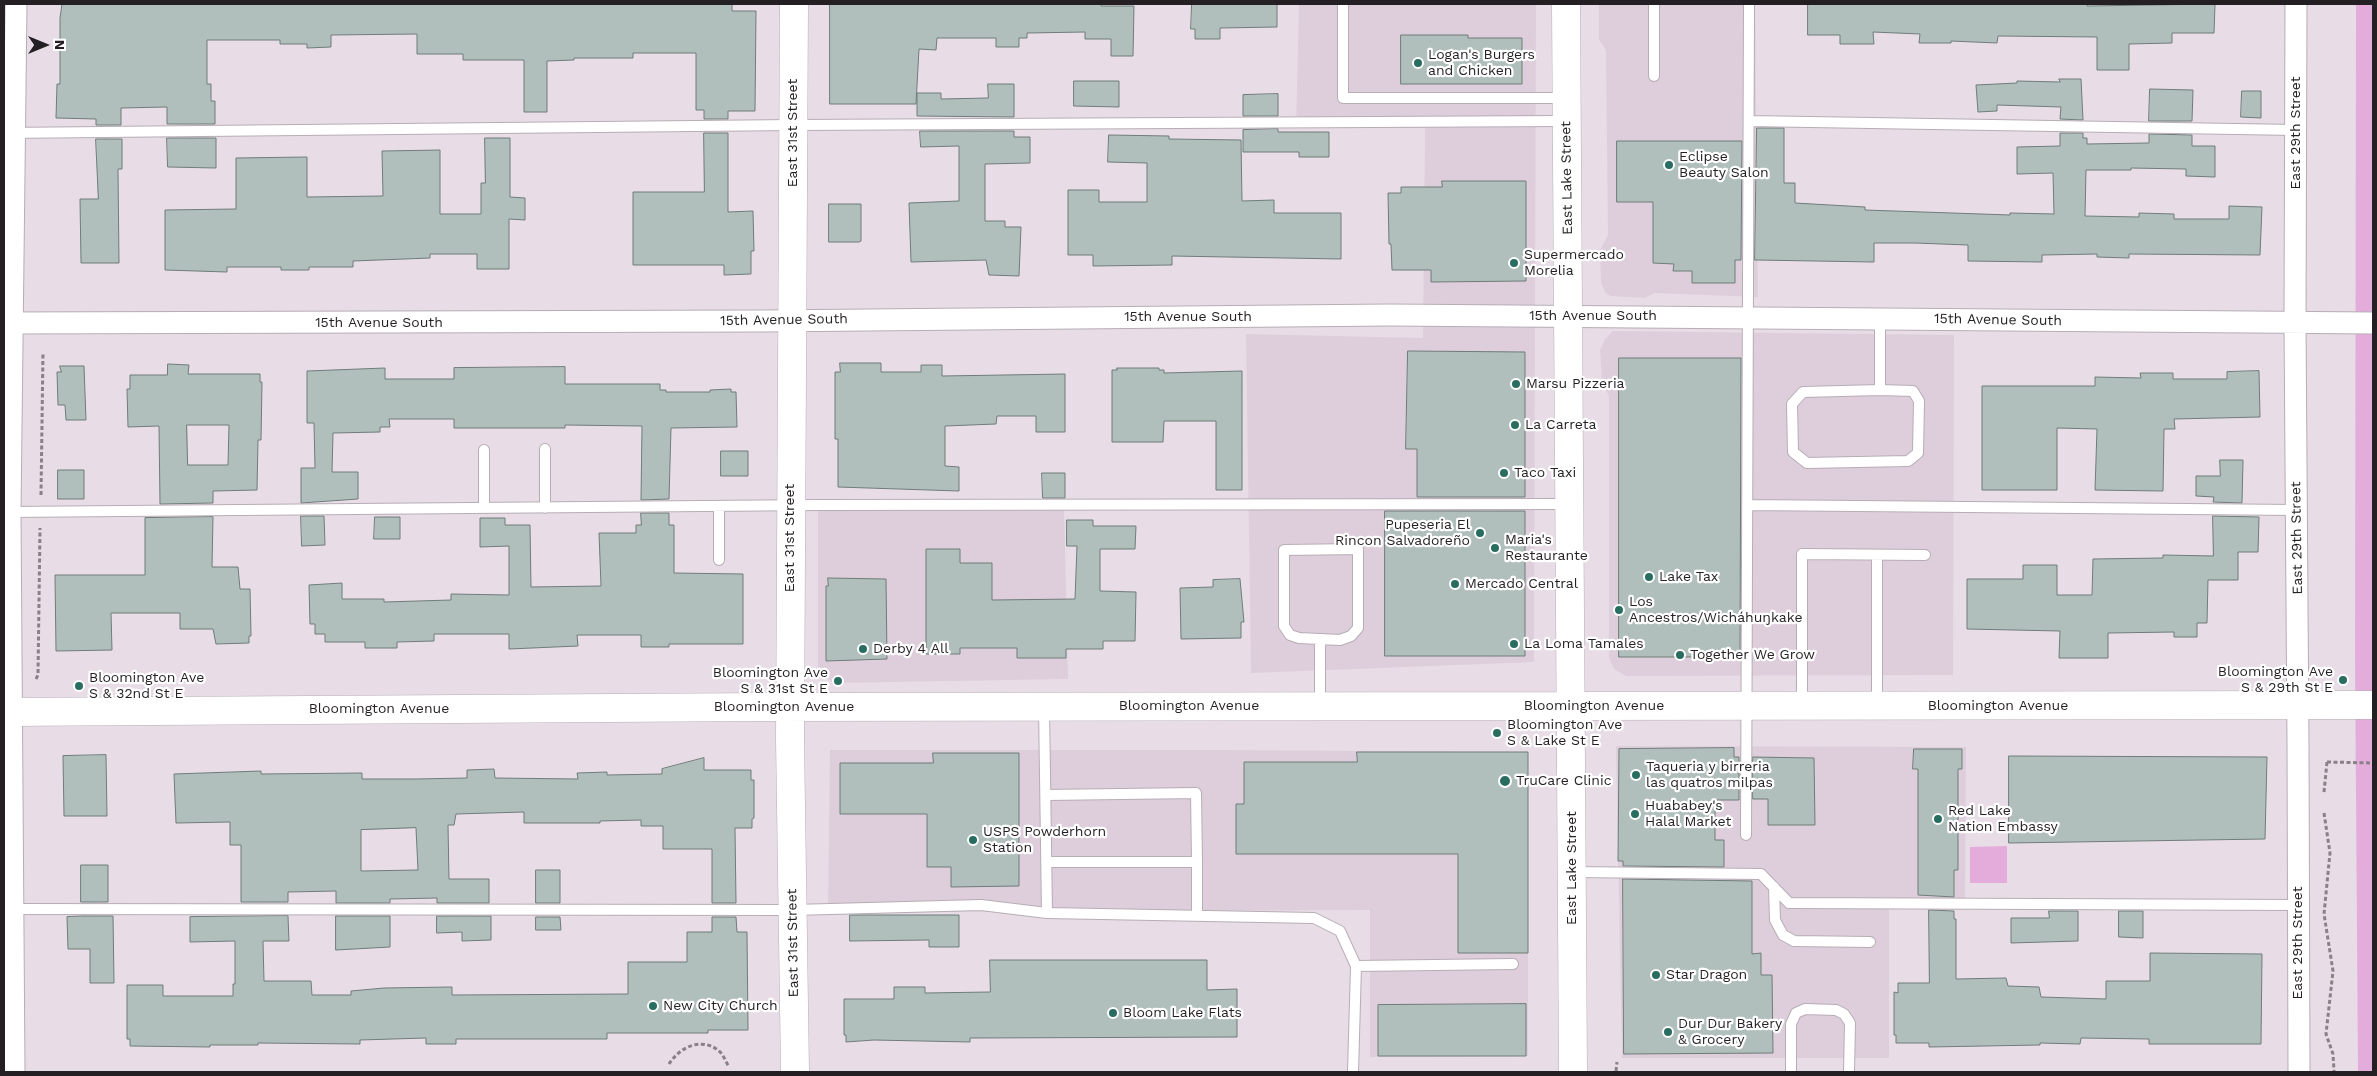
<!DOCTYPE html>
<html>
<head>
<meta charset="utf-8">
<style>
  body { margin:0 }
  #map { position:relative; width:2377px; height:1076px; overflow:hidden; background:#e8dde6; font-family:"Work Sans",sans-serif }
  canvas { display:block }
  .frame { position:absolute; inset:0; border:5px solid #231f22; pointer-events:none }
  .north { position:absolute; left:20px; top:20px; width:50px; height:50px; -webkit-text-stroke:4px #fff; paint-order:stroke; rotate:90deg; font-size:14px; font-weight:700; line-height:20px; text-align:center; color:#231f22 }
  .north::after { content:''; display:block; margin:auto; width:18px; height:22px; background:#231f22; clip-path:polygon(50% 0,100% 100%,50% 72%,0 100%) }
</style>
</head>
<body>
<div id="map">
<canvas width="2377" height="1076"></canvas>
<div class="frame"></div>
<div class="north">N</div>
</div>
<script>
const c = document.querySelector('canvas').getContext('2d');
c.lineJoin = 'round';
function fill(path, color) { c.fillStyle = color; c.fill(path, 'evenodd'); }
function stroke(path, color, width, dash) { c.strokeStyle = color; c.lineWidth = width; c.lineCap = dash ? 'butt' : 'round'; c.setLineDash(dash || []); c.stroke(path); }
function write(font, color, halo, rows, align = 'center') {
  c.font = font + ' "Work Sans",sans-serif'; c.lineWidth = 4.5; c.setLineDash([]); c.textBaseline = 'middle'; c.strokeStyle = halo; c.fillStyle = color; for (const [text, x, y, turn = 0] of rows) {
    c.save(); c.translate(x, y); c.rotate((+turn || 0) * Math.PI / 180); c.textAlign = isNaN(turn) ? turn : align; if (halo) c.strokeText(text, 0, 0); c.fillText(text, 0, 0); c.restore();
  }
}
const built = new Path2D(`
  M1299,4h237l-2,658 -283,11 -5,-339 177,4 2,-210 -129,-1z
  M1599,4h156l3,293 -103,-4 -11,5 -34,-2 -5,-4 -4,-9 -1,-33 8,-15 -2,-185 -7,-10z
  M1613,331l341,4 -1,340 -327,1 -12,-7 -5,-11v-262l-7,-14 -2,-32 5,-11z
  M1064,506l4,173 -234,4 -16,-10v-164z
  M1616,746l350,1 -1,159 -76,2v150h-267z
  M830,750h393l305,2v304l-158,1v-147l-542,2z`);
const green = new Path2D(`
  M2356,4h17v1068h-15l-3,-415z
  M2007,846v37h-37v-36z`);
const building = new Path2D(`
  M732,4v7h24l-1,100h-27v8h-24v-9h-8v-57h-63v5h-59v2l-27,1v51h-23v-52h-61v-6h-46v-20l-86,1v12l-24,1v-4h-27v-4h-73v44h4v17h4v23h-48v-17l-46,1v17h-25v-6l-40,-1 1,-34h3v-66l2,-14z
  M830,4h271v2h33l-1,50h-22v-17h-26v-7l-58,1v5h-8v9h-23v-9h-59l-1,12 -17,-1 -3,55h-86z
  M1192,4h85v23l-57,1v11h-25v-10h-4z
  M1808,4h279v2l128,-2 -1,29h-42v10l-43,1v26h-32v-33l-99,-1 -1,7 -46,-2v2h-32l1,-9 -47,-2 1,12h-34v-9h-32z
  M1401,35h67v3h54v46h-121z
  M2059,79h22l2,41 -23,-1 1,-12 -64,-2v6l-19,1 -2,-27 41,-2v-2l43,1z
  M1074,81h45v26l-45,-1z
  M988,84h26v33l-97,-1v-23h24v6l47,-1z
  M2150,89l43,1 -1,31h-43z
  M2242,91h19v27l-20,-1z
  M1278,94v22h-35v-21z
  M1757,128h27v55h11v20l70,4v3l145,5v-2l44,1 -1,-41 -36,1v-27l43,-1v-13h23v5h4v6l62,-1v-9l43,1v11h23v31l-29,-1v-7l-55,-1v2h-45l-1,46 54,1v-4l35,1v5h55v-13l33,1 -2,48 -131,-1v4l-32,-1v-3l-55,1v7l-74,-1v-16l-53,-2h-41v19l-119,-2z
  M1278,129v3h51v25h-30v-5h-56v-22z
  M920,131h94v6h16v26l-45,1v57h20v6h16l-2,49 -30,-1 -3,-15 -75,2 -2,-59 50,-2v-55l-38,1z
  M704,133h24v79l25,-1 1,40h-3v23l-27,1v-10h-91v-73h71z
  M1109,135l60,1v3l72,1 1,61 32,-1v13h67v46l-169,-3v9l-79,1v-11h-25v-65h31v12h48v-39l-39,-1z
  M167,138h49v30l-48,-1z
  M485,138h25v59l15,1v22l-16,-1v50h-32v-15h-47v4l-77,3v6h-44v3h-28v-3h-54v5l-62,-2v-60l71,-1v-51l71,-1v40l76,-1 -1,-45 58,-1v64h41v-31h4z
  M96,139h26v30h-4l1,94h-38l-1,-64h18z
  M1617,141h125l-1,119h-6v23h-43v-12h-19l1,-7 -21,-1v-61h-36z
  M1442,181h84v100l-95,1v-12h-39l-1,-26h-2l-1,-51h13v-6h41z
  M829,204h32v37l-2,1h-30z
  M1408,351l117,1v145h-108v-48h-11z
  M1619,358h122l-1,299h-121z
  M840,363h41v9h40v-7h21v11l123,-2v58h-29v-16h-39l-1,8 -51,2v40l14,1v24l-121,-4v-48h-3v-67h5z
  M168,364l21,1 -1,9h72v8h2l-1,58h-3l-1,50 -44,1v12l-53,1 -1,-78 -31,1 -1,-38h3v-14h37zM187,425h42l-1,40h-40z
  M60,366h24l2,54h-20l-1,-15h-7l-1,-33h4z
  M565,367v17h95v6h6v2h44v-2l21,-1v3h5l1,35 -66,1 -2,71 -28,1 1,-74 -77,-1v3h-111v-9h-65l1,8h-10v5l-47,1 -1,39h26v27l-57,4v-35h14l-1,-45h-7v-52l78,-3v11h69v-11z
  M1117,368h42v2h5v3l78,-2v119h-26v-69h-52l-1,21h-51v-72h5z
  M2259,371l1,46 -86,2 1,10h-11l-1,62 -68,-1 2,-61 -40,-1v62h-75v-104h113v-9l46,1 -1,-5h33v6h54v-7z
  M721,451h27v25h-27z
  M2220,460h23l-1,43 -29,-1 1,-5 -18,-1v-20h24z
  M58,470h26v29h-26z
  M1042,473h23v25h-22z
  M1385,511h140v145h-140z
  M641,513h28v12h5v48l69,1v70h-74v3h-28v-12h-64l1,11 -69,3v-15h-75v7l-37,1v6h-32v-6h-40v-8h-10v-10h-5l-1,-39 33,-2v16h42v3l67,-2v-6l58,1v-49l-29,1v-29h25v7h25l1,62 70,-1 -2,-53h37v-8h5z
  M301,516h23l1,29 -23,1z
  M2213,516l46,1 -1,35h-20v28h-30l-1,43h-10v14h-23v-5l-66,1v25h-49l1,-27 -93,-2v-50h56v-14h34v30h35l1,-36 70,-1v-3l50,1z
  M213,517l-1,50h26l2,22h10l1,47h-2v7l-33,1 -3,-15h-33v-16h-69l1,37 -56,1 -1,-76h90v-57z
  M375,517h25v22h-26z
  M1067,520h26v6h43l-1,23h-35v42l36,1 -1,49h-32v8h-37v9h-49v-10h-57v6h-34v-105h34v14h32v37l83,-1 2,-53h-10z
  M828,578l58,1 1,80 -61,2v-75h2z
  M1240,579l4,43h-3v16l-60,1 -1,-51 33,-1v-7z
  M1734,748v9h5v43h-24v40h9v27l-101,-1v-5h-5l1,-112z
  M1914,749h48v20h-4v101h-4v27l-36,-2v-126h-5z
  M1357,752h171v201h-70v-99h-222v-50h8v-42h113z
  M933,753h86v133l-68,1v-20h-24v-53h-87v-51h93z
  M106,755l1,61h-43l-1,-60z
  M2009,756l258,1 -2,82 -256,4z
  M1753,757l61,1 1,67h-47v-26h-15z
  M704,758v12h47v10h3v38l-2,1v9h-17l1,75h-24v-54h-49v-23h-22v-6l-41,1v2h-76v-11l-68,2 -2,11h-6l1,54h40v24h-52v-5l-47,1v4h-54v-12l-48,1v10h-47v-57h-11v-23l-54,1 -2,-49 87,-3v3l101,-1v6h54l51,-1v-8l27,-1 1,9 83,1 -1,-6 30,-1v3l55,-1v-5zM416,828l2,42 -57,1v-41z
  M81,865h27v37h-27z
  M536,870h24v33h-24z
  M1623,879l129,2v73l9,-1v22h11l1,78 -149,1z
  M1929,910l25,1v8h2v60l50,-1 2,8 31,1 2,10 65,2v-18h44v-28l112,1 -1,90h-112v-5l-68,-1 -1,6 -40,-1v2l-111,2v-4h-33v-8h-2v-43l4,1v-10h31z
  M2049,911h29v30l-67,2v-25h38z
  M2119,911h24v27l-24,-1z
  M850,915h109v32h-30v-7l-79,1z
  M81,916h32l1,67h-24v-34h-22l-1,-32z
  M288,916l1,25h-26l1,40h47l1,14h39v-4l33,-3 68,-1v8l176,-1v-32h59v-30h25v-15h24l1,15h10l1,98h-40v3h-101v6h-151v5h-30v-6l-66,2v4l-102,-1v2h-48v2l-80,-1v-7h-3v-54h36v11h70v-12h2v-43l-45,1v-25z
  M336,916h54v31l-54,3z
  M437,916h54v24l-29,1v-9l-25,1z
  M536,917h24l1,13h-25z
  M990,960h217v30l30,-1v48l-267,1v4l-96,-2 -28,2v-7h-2v-36h50v-12h31v6l65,-1z
  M1526,1004v52h-148v-51z`);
const path = new Path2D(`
  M41,495l2,-143
  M36,679l2,-4 2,-147
  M2327,762l46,1
  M2324,792l3,-30
  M2324,813l6,40 -6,61 9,57 -7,63 7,20 1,17
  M669,1064c10,-16 32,-28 50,-13 4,3 7,11 10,16
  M1616,1071l1,-9`);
const lane = new Path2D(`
  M1343,4v94h223
  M1654,76v-72
  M1749,121l547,9
  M4,133l790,-8 771,-4
  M1880,390l33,1 6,10 -1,52 -10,8 -101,2 -14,-11 -1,-48 11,-12 77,-2v-72
  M545,449v59
  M484,450v58
  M1747,505l549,5
  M719,506v54
  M8,512l812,-7 749,-1
  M1358,549v79l-7,8 -11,4 -41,-2 -9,-3 -6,-9v-76z
  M1877,556v148
  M1320,639v67
  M1802,706v-152l123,1
  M1044,707l3,206
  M1046,795l150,-2 1,69
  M1746,835l3,-831
  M1047,862h150v54
  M1572,872l189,2 28,29 509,2
  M1774,887l1,33 8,15 11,6 76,1
  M10,909l783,1 188,-5 66,8 267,5 26,13 16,35 -3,106
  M1356,966l157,-2
  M1791,1072v-48l5,-11 9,-4 31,1 8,4 6,9 -1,49`);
const street = new Path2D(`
  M2296,4l-1,318 3,421 1,329
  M4,323l759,-2 627,-6 983,8
  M14,1072l-4,-560 6,-508`);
const secondary = new Path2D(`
  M794,4l-4,735 5,333
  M1566,4l7,1068
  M4,712l759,-5 1610,-2`);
const markers = [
  [1418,63,5,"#286d60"],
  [1669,165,5,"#286d60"],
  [1514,263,5,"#286d60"],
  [1516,384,5,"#286d60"],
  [1515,425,5,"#286d60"],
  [1504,473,5,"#286d60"],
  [1480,533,5,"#286d60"],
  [1495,548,5,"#286d60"],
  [1649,577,5,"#286d60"],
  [1455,584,5,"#286d60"],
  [1619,610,5,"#286d60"],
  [1514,644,5,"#286d60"],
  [863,649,5,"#286d60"],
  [1680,655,5,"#286d60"],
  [2343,680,5,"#286d60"],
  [838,681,5,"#286d60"],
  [79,686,5,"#286d60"],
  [1497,733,5,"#286d60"],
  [1636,775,5,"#286d60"],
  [1505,781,6,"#286d60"],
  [1635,814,5,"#286d60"],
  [1938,819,5,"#286d60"],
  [973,840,5,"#286d60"],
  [1656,975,5,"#286d60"],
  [653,1006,5,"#286d60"],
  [1113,1013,5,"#286d60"],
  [1668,1032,5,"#286d60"]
];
const poiNames = [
  ["Logan's Burgers",1428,55],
  ["and Chicken",1428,71],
  ["Eclipse",1679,157],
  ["Beauty Salon",1679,173],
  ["Supermercado",1524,255],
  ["Morelia",1524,271],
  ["Marsu Pizzeria",1526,384],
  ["La Carreta",1525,425],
  ["Taco Taxi",1514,473],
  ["Pupeseria El",1470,525,"right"],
  ["Rincon Salvadoreño",1470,541,"right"],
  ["Maria's",1505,540],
  ["Restaurante",1505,556],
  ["Lake Tax",1659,577],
  ["Mercado Central",1465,584],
  ["Los",1629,602],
  ["Ancestros/Wicháhuŋkake",1629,618],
  ["La Loma Tamales",1524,644],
  ["Derby 4 All",873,649],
  ["Together We Grow",1690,655],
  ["Bloomington Ave",2333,672,"right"],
  ["S & 29th St E",2333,688,"right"],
  ["Bloomington Ave",828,673,"right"],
  ["S & 31st St E",828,689,"right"],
  ["Bloomington Ave",89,678],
  ["S & 32nd St E",89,694],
  ["Bloomington Ave",1507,725],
  ["S & Lake St E",1507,741],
  ["Taqueria y birreria",1646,767],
  ["las quatros milpas",1646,783],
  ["TruCare Clinic",1516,781],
  ["Huababey's",1645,806],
  ["Halal Market",1645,822],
  ["Red Lake",1948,811],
  ["Nation Embassy",1948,827],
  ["USPS Powderhorn",983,832],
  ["Station",983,848],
  ["Star Dragon",1666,975],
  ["New City Church",663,1006],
  ["Bloom Lake Flats",1123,1013],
  ["Dur Dur Bakery",1678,1024],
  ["& Grocery",1678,1040]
];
const streetNames = [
  ["East 31st Street",793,133,-90],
  ["East 29th Street",2296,133,-90],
  ["East Lake Street",1567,178,-91],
  ["15th Avenue South",1593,316],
  ["15th Avenue South",1188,317],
  ["15th Avenue South",784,320,-1],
  ["15th Avenue South",1998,320,1],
  ["15th Avenue South",379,323],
  ["East 31st Street",790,538,-90],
  ["East 29th Street",2297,538,-91],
  ["Bloomington Avenue",1189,706],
  ["Bloomington Avenue",1594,706],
  ["Bloomington Avenue",1998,706],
  ["Bloomington Avenue",784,707],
  ["Bloomington Avenue",379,709],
  ["East Lake Street",1572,868,-90],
  ["East 31st Street",793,943,-91],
  ["East 29th Street",2298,943,-90]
];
fill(built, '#decedb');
fill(green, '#e4acdb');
fill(building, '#b1bfbc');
stroke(building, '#6f7c79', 1);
stroke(lane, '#b7adb5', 12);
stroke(street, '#b7adb5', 23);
stroke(secondary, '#b7adb5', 29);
stroke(path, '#898187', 3, [4, 2.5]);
stroke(lane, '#fff', 10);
stroke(street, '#fff', 21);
stroke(secondary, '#fff', 28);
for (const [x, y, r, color] of markers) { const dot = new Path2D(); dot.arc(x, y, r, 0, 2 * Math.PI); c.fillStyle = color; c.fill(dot); stroke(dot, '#fff', 2); }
write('14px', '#231f22', '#fff', poiNames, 'left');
write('14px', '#231f22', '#fff', streetNames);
</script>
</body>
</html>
